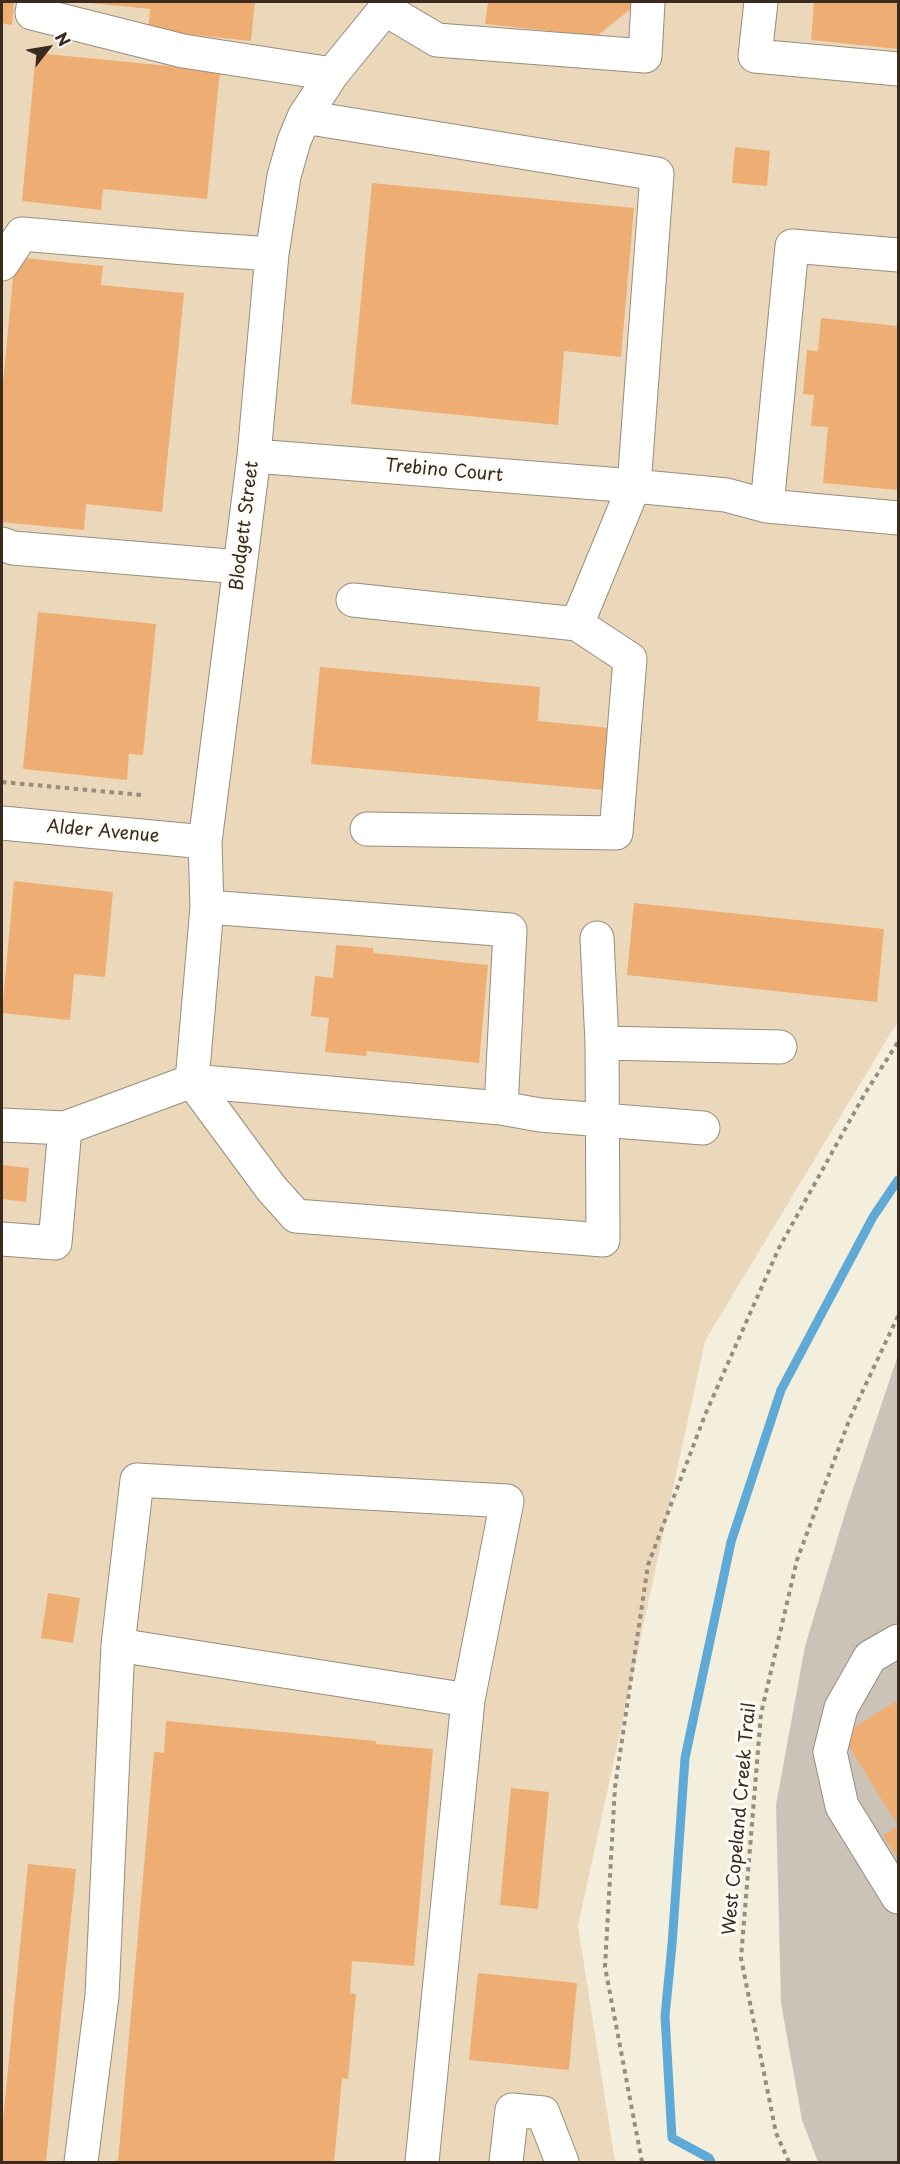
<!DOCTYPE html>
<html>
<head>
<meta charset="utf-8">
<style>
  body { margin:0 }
  #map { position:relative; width:900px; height:2164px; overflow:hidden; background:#f4efdc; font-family:"Playpen Sans",sans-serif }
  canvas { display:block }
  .frame { position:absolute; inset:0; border:3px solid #3b2a1e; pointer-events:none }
  .north { position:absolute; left:18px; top:18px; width:60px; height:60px; -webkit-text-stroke:4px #fdfcf7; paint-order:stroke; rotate:59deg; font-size:16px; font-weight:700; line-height:24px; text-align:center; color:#3b2a1e }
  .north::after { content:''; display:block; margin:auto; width:21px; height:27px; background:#3b2a1e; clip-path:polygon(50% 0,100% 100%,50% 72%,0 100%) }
</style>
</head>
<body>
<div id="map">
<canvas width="900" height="2164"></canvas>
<div class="frame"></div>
<div class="north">N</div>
</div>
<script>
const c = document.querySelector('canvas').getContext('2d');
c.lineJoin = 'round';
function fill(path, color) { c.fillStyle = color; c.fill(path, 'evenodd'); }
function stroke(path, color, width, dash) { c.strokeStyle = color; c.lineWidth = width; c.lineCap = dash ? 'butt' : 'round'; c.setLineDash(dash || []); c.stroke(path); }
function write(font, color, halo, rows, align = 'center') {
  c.font = font + ' "Playpen Sans",sans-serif'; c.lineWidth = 6; c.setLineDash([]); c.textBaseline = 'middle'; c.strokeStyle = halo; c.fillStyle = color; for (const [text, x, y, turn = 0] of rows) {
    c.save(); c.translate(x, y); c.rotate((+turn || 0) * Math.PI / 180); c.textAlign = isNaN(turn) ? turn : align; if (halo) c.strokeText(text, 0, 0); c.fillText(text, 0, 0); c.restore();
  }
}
const built = new Path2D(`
  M2,2h896v1019l-193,320 -127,585 37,236h-613z`);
const industrial = new Path2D(`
  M898,1355v807h-80l-16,-42 -21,-117 -5,-198 29,-159 42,-139z`);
const stream = new Path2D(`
  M711,2162l-2,-4 -37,-20 -7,-122 7,-71 13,-187 46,-216 50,-152 92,-173 25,-37`);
const building = new Path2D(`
  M2,2h12l-2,23 -10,-2z
  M90,2h165l-4,39 -103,-11 2,-21 -60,-6z
  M488,2h146l-1,5 -36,29 -112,-12z
  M814,2h84v47l-87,-9z
  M36,53l184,18 -13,128 -104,-10 -2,21 -79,-9z
  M735,147l35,4 -3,35 -35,-3z
  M372,183l262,25 -13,149 -57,-6 -6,74 -207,-21z
  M15,257l88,9 -2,19 83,8 -22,219 -76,-8 -2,26 -82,-8v-129z
  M821,318l77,8v164l-75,-7 5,-56 -17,-1 3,-31 -11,-1 4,-44 11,1z
  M38,612l118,12 -13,131 -14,-1 -2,26 -104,-11z
  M320,667l220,20 -2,34 72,7 -6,62 -293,-26z
  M14,881l99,11 -8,85 -31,-3 -4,46 -68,-7z
  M634,903l250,26 -7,73 -250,-27z
  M336,945l37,3v5l115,12 -9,98 -112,-12 -1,5 -41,-4 4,-34 -18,-2 4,-40 18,2z
  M2,1165l27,3 -3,34 -24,-3z
  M48,1593l32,5 -7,45 -32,-5z
  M898,1700v159l-15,-24 15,-9 -56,-91z
  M166,1721l210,20v3l57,5 -19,217 -62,-5 -2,32 6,1 -8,85 -6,-1 -8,84h-216l36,-410 10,1z
  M511,1788l38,4 -11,117 -38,-4z
  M28,1864l48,5 -30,293h-44v-31z
  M478,1973l99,10 -8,87 -100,-10z`);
const path = new Path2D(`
  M2,782l140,13
  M642,2162l-37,-195 10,-180 33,-222 57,-150 74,-167 85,-153 34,-53
  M789,2162l-13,-29 -35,-175 20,-244 36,-154 53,-142 48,-102`);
const minor = new Path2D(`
  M34,2l-2,11 151,38 149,23
  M761,2l-6,54 143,13
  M385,9l52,31 208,16 3,-54
  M304,117l353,57 -23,312 -57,138 53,35 -14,174 -249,-4
  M2,264l20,-30 163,14 87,6
  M254,456l380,30 92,9 41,11 131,12
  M767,506l25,-260 106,9
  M2,544l11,4 227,19
  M353,600l224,24
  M2,823l203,19
  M602,1043l178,4
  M192,1081l15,-174 -2,-65 49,-386 18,-202 12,-78 10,-35 10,-24 13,-20 15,-23 53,-65 4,-7
  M192,1081l79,107 25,28 307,24 -1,-197 -5,-105
  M501,1108l39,7 163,13
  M2,1125l63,3
  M2,1239l53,4 10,-115 127,-47 309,27 9,-178 -303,-23
  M898,1641l-28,16 -29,51 -11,44 12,54 56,91
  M118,1645l19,-165 370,21 -39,199
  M81,2162l21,-166 16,-351 350,55 -46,462
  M506,2162l6,-52 31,3 19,49`);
const streetNames = [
  ["Trebino Court",444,471,5],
  ["Blodgett Street",245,526,-83],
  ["Alder Avenue",103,832,5],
  ["West Copeland Creek Trail",740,1819,-85]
];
fill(built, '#ebd8ba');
fill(industrial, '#cbc3b8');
stroke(stream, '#5ea9d6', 9);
fill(building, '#eead72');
stroke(minor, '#988c7d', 35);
stroke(path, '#988c7d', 4, [4.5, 4.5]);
stroke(minor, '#fff', 33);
write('18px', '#3b2a1e', '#fdfcf7', streetNames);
</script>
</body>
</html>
